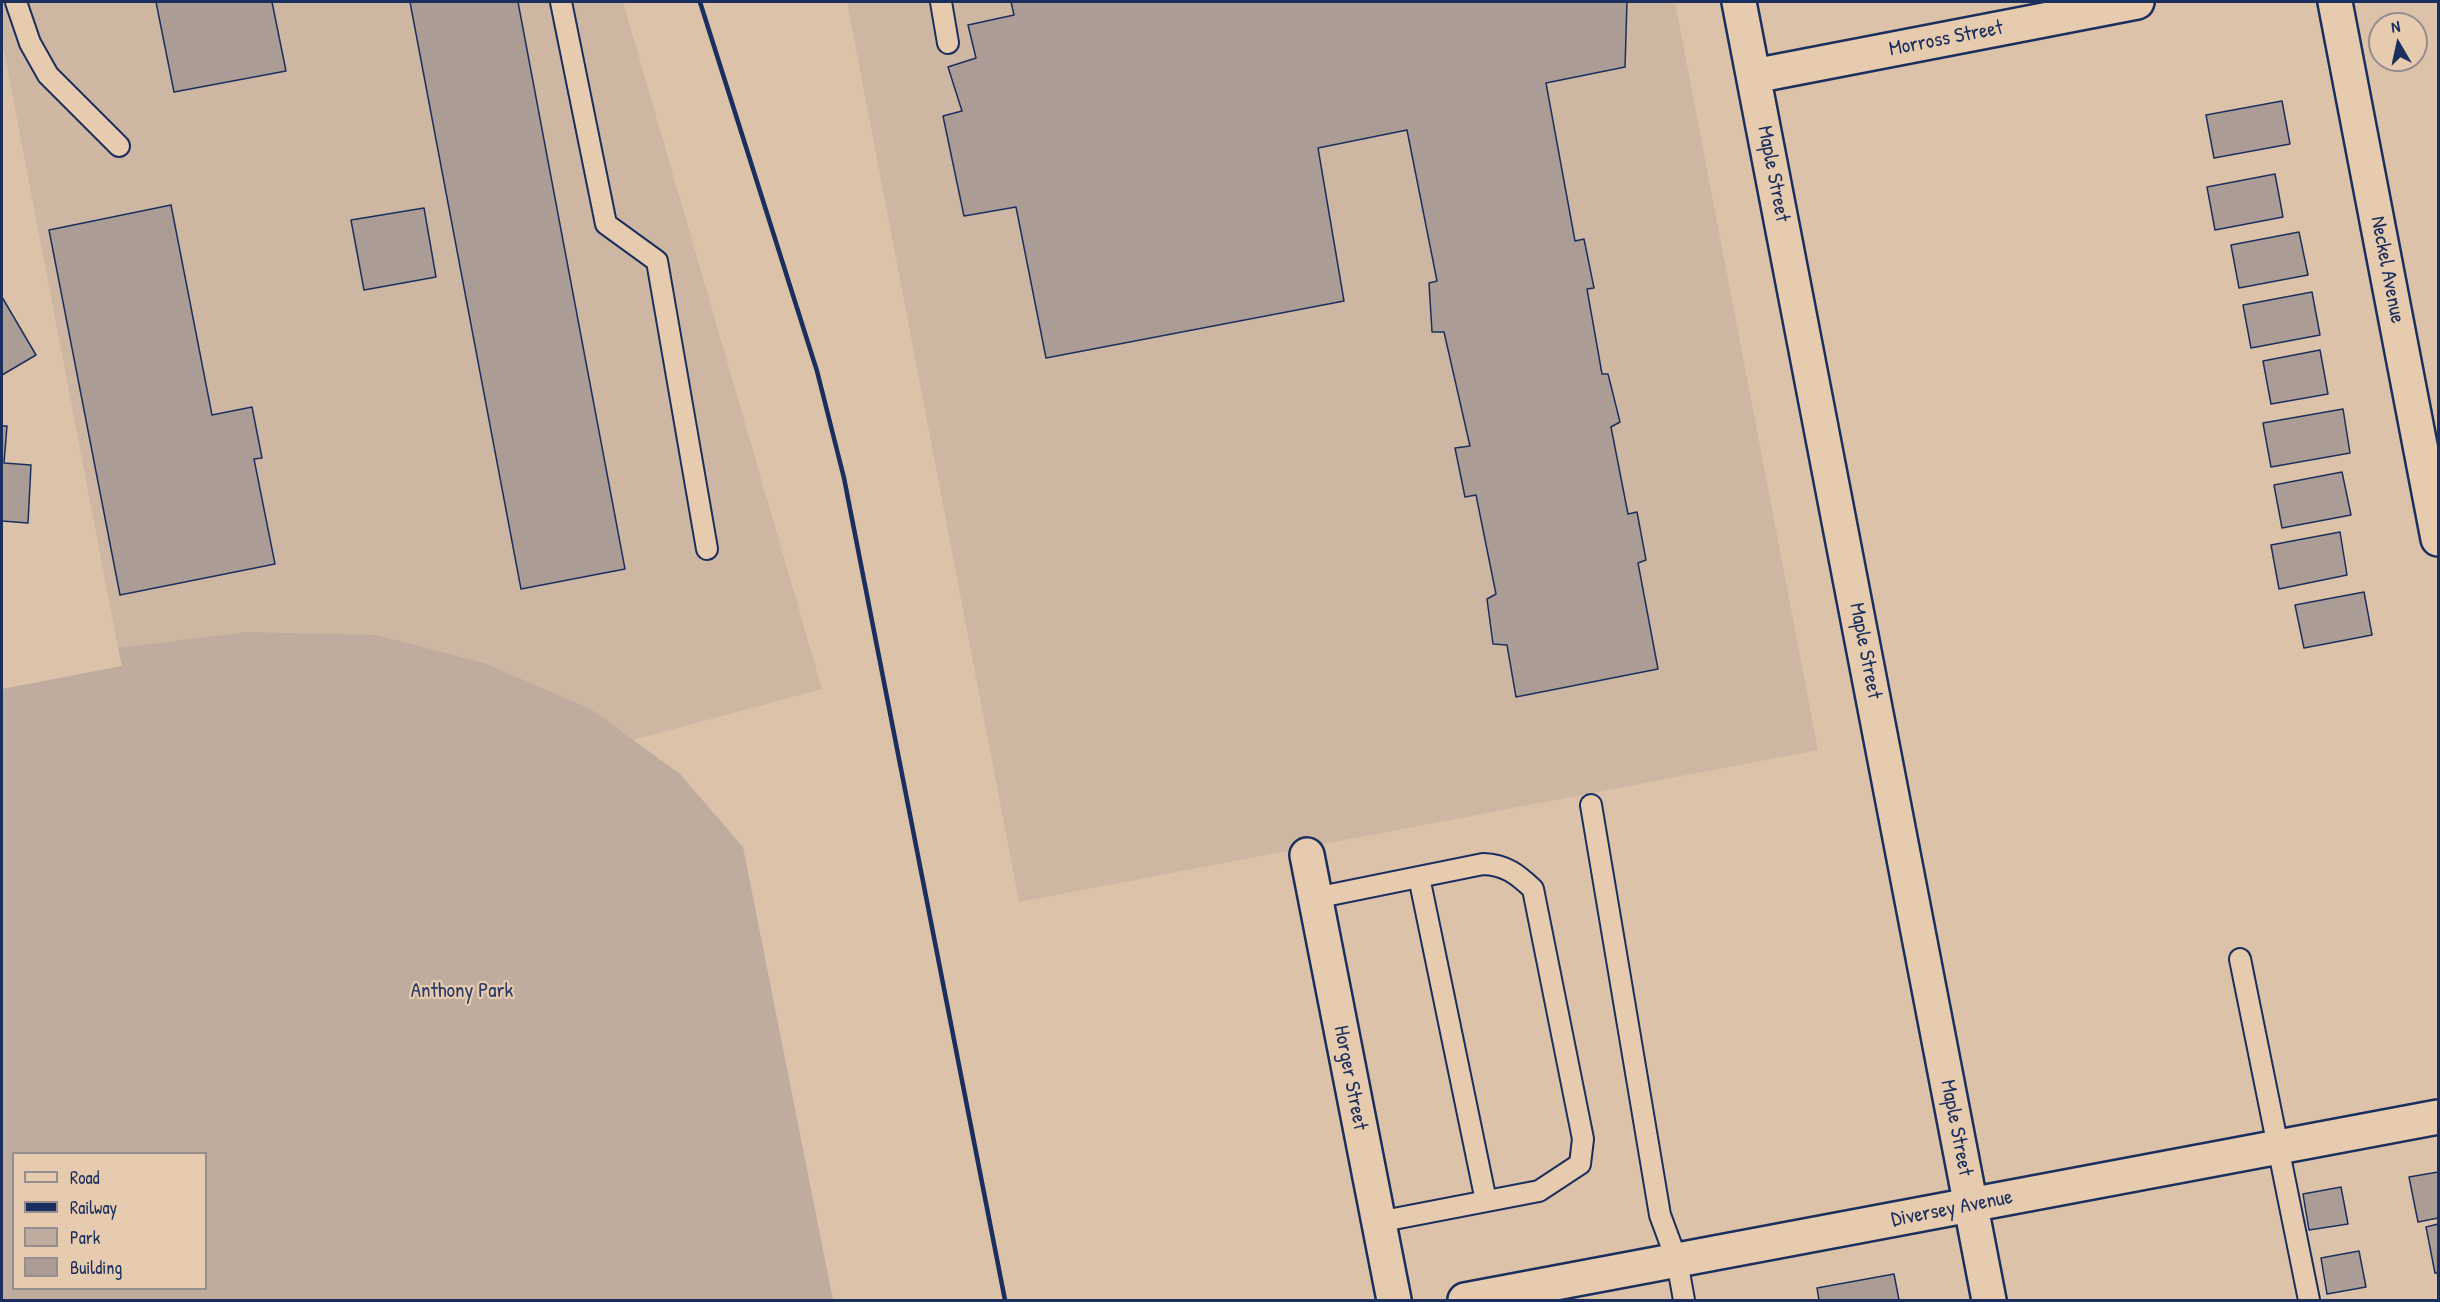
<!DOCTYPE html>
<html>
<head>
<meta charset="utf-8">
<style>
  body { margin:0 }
  #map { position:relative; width:2440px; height:1302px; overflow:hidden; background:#dbc2a9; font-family:"Patrick Hand",sans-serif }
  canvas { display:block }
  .frame { position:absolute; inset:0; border:3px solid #1b2f5e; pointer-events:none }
  .legend { position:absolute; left:12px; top:1152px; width:195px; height:138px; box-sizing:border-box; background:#e7cbae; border:2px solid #958d8e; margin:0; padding:8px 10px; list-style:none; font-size:18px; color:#1b2f5e }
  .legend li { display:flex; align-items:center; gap:12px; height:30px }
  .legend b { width:30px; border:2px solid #958d8e }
  .north { position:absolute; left:2368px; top:12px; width:60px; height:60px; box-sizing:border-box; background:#e7cbae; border:2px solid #958d8e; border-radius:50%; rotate:351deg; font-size:16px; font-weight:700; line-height:24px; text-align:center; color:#1b2f5e }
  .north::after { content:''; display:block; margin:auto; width:21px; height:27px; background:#1b2f5e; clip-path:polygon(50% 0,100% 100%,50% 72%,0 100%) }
</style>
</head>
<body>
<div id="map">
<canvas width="2440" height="1302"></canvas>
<div class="frame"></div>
<ul class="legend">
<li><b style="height:8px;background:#e7cbae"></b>Road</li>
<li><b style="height:8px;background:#1b2f5e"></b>Railway</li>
<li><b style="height:16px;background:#bfac9e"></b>Park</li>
<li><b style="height:16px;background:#ab9d96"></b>Building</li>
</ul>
<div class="north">N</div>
</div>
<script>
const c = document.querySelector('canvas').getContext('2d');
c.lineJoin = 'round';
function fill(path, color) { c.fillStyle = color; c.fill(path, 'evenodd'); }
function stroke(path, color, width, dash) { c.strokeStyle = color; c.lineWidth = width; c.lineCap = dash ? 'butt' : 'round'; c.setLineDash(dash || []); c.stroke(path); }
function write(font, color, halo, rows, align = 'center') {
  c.font = font + ' "Patrick Hand",sans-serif'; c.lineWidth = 4.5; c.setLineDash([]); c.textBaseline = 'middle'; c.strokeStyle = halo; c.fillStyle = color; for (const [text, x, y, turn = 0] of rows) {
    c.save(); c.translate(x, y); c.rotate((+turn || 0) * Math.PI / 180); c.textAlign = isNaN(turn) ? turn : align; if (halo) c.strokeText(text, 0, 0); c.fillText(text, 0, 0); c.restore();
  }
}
const built = new Path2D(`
  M2,2h621l199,687 -189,51 -42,-31 -346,-77 -127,16 -116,-608z
  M847,2h828l143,748 -799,152z`);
const green = new Path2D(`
  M245,632l131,3 108,28 107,46 89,65 63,73 90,453h-831v-611l120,-23 -4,-18zM14,1154h192v134h-192z`);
const building = new Path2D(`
  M156,2h116l14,69 -112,21z
  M410,2h108l107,567 -104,20z
  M1011,2h616l-2,65 -79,16 29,158 9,-2 10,49 -7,1 15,85h6l12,48 -9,5 17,87 9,-2 9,48 -8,3 20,106 -142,28 -9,-52 -14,-1 -6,-45 9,-5 -20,-99 -11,2 -10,-49 15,-2 -26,-114h-12l-3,-49 8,-2 -30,-151 -89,18 26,153 -298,57 -30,-151 -52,9 -21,-100 19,-5 -14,-44 28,-9 -8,-33 46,-10z
  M2282,101l8,43 -76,14 -8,-43z
  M2275,174l8,43 -68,13 -8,-43z
  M171,205l41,210 40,-8 10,51 -8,1 21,105 -155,31 -71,-365z
  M424,208l12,69 -72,13 -13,-70z
  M2299,232l9,43 -69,13 -8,-43z
  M2312,292l8,43 -69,13 -8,-43z
  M2,297l34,58 -34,20z
  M2320,350l8,44 -57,10 -8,-43z
  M2343,409l7,44 -79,14 -8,-44z
  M2,426h5l-3,37 27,2 -3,58 -26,-2z
  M2342,472l9,43 -69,13 -8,-43z
  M2340,532l7,43 -68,14 -8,-44z
  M2364,592l8,43 -68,13 -9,-43z
  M2438,1172v46l-20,4 -9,-45z
  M2341,1187l7,37 -39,6 -6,-36z
  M2438,1224v49h-3l-9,-46z
  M2359,1251l7,36 -39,7 -6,-36z
  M1894,1274l5,26h-80l-2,-12z`);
const service = new Path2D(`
  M16,2l14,41 18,32 71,71
  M561,2l45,222 51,37 50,288
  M941,2l7,41
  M1591,805l69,410 17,46 7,39
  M1419,877l67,324
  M1315,898l168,-34c23,1 34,10 50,25l50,250 -3,25 -41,27 -161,31
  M2240,959l69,341`);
const minor = new Path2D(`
  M1739,2l250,1298
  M2335,2l103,537
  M1754,76l383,-74
  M1307,855l87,445
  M1465,1300l973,-183`);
const rail = new Path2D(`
  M700,2l117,369 27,107 161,822`);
const streetNames = [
  ["Morross Street",1946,39,-11],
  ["Maple Street",1773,174,79],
  ["Neckel Avenue",2387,270,79],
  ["Maple Street",1865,651,79],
  ["Horger Street",1350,1078,79],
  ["Maple Street",1956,1128,79],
  ["Diversey Avenue",1952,1209,-11]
];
const parkNames = [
  ["Anthony Park",462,991]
];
fill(built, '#cdb7a3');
fill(green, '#bfac9e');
fill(building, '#ab9d96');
stroke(building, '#1b2f5e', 1.5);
stroke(service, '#1b2f5e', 24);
stroke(minor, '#1b2f5e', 38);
stroke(service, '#e7cbae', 20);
stroke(minor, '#e7cbae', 33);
stroke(rail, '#1b2f5e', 4.5);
write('21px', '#1b2f5e', '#e7cbae', streetNames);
write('21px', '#2b3c64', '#e7cbae', parkNames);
</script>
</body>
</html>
